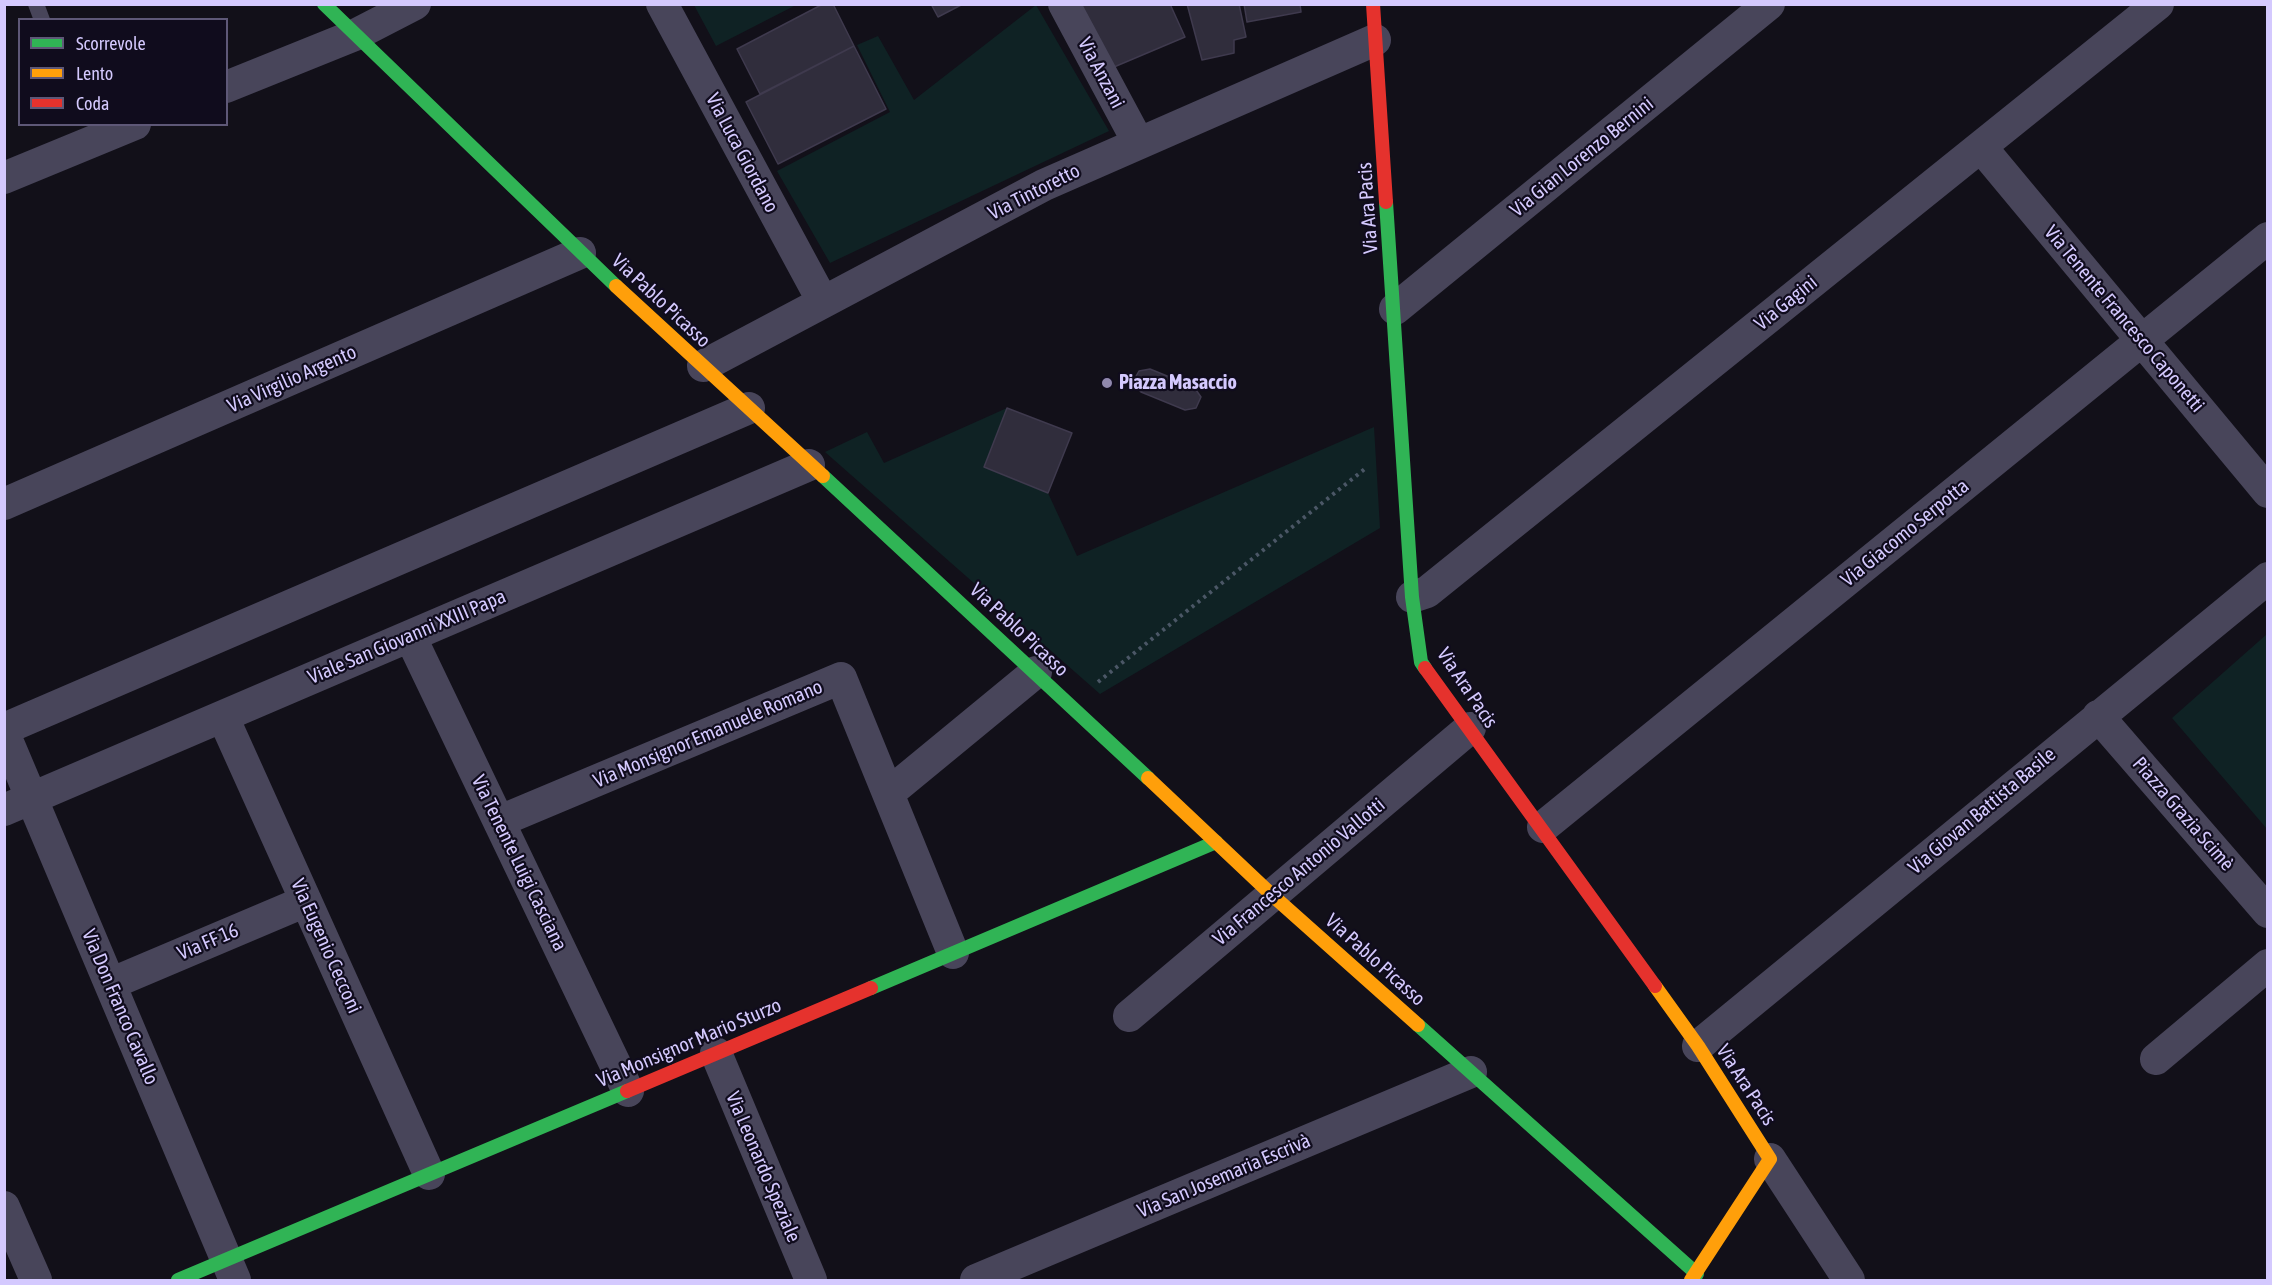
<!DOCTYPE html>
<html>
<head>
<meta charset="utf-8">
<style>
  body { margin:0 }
  #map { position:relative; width:2272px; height:1285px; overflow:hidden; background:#121019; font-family:"Asap Condensed",sans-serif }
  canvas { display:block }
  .frame { position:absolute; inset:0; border:6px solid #d4c9fe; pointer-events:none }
  .legend { position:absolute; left:18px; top:18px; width:210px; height:108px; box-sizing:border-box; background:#100c1d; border:2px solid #5e5877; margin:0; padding:8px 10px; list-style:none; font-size:18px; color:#d4c9fe }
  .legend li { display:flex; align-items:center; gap:12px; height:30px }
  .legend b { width:30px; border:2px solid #5e5877 }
</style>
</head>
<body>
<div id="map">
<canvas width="2272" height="1285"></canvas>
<div class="frame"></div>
<ul class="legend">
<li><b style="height:8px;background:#30b455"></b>Scorrevole</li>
<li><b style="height:8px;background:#ff9f0a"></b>Lento</li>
<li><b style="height:8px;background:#e5322d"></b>Coda</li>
</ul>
</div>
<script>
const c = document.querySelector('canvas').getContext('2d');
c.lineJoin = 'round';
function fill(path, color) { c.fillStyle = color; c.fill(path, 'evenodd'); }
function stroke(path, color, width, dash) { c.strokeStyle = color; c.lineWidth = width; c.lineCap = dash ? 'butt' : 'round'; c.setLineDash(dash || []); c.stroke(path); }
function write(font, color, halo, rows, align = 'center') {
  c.font = font + ' "Asap Condensed",sans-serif'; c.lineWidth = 4.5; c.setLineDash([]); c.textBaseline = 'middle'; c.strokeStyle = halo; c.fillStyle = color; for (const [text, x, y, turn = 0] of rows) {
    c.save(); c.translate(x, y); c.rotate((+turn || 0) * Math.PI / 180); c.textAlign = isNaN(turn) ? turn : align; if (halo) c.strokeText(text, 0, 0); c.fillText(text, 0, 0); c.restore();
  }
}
const green = new Path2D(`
  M694,5h102l-80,41z
  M1036,5l73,126 -279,132 -53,-92 113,-59 -33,-67 21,-9 36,64z
  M1007,408l-23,59 64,26 29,63 297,-129 6,101 -280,166 -275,-242 42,-20 17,31z
  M2267,634v195l-95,-111z`);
const building = new Path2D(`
  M823,4h10l21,42 -94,48 -23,-45z
  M931,4h32l-25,13z
  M1081,4h89l15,33 -71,30z
  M1187,4h52l7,33 -12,3v13l-32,7z
  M1244,4h56l1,8 -54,10z
  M854,46l32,63 -108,55 -32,-62z
  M1150,369l44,18 7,10 -5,11 -11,2 -44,-18 -5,-6 -1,-8 4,-7z
  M1007,408l65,25 -24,60 -64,-26z`);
const path = new Path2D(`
  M1098,682l268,-214`);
const lane = new Path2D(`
  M36,4l6,16`);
const street = new Path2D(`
  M662,4l161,298
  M1064,4l74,138
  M226,87l129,-52 60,-31
  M1981,147l287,345
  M4,178l131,-54
  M1395,309l374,-305
  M703,366l341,-181 331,-145
  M4,504l576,-251
  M1412,597l15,-5 731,-588
  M410,636l218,455
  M2098,716l170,196
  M223,717l206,457
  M4,729l745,-321
  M4,733l231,547
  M889,793l147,-121
  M4,810l805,-345
  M500,821l341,-143 112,275
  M1543,827l725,-589
  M110,984l196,-83
  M1129,1016l341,-288
  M1698,1046l570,-468
  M716,1053l95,227
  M2156,1059l112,-94
  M1770,1159l79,121
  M4,1207l32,73
  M976,1280l495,-208`);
const fast = new Path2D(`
  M324,4l292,282
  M1386,202l26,395 9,65 4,6
  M823,476l325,302
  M871,988l345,-146
  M1418,1025l279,249
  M178,1280l449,-189`);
const slow = new Path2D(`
  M616,286l207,190
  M1148,778l124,117 146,130
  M1655,986l43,60 72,113 -79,121`);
const jam = new Path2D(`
  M1373,4l13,198
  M1425,668l230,318
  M627,1091l244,-103`);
const markers = [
  [1107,383,6,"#9088ae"]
];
const streetNames = [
  ["Via Anzani",1101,73,62],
  ["Via Luca Giordano",742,153,62],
  ["Via Gian Lorenzo Bernini",1582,157,-39],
  ["Via Tintoretto",1034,192,-27],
  ["Via Ara Pacis",1368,208,-94],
  ["Via Pablo Picasso",661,301,43],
  ["Via Gagini",1786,303,-39],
  ["Via Tenente Francesco Caponetti",2124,319,50],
  ["Via Virgilio Argento",292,379,-24],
  ["Via Giacomo Serpotta",1905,533,-39],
  ["Via Pablo Picasso",1019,630,43],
  ["Viale San Giovanni XXIII Papa",407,637,-23],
  ["Via Ara Pacis",1467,688,56],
  ["Via Monsignor Emanuele Romano",708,734,-23],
  ["Via Giovan Battista Basile",1982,811,-40],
  ["Piazza Grazia Scimè",2183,814,49],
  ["Via Tenente Luigi Casciana",519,863,64],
  ["Via Francesco Antonio Vallotti",1299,872,-40],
  ["Via FF 16",208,942,-23],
  ["Via Eugenio Cecconi",326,946,66],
  ["Via Pablo Picasso",1375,960,42],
  ["Via Don Franco Cavallo",120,1007,67],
  ["Via Monsignor Mario Sturzo",689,1043,-23],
  ["Via Ara Pacis",1746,1085,57],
  ["Via Leonardo Speziale",763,1167,67],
  ["Via San Josemaria Escrivà",1224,1176,-23]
];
const poiNames = [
  ["Piazza Masaccio",1119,383]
];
fill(green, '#0f2224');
fill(building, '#302d3c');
stroke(building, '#3f3a4e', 1.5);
stroke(path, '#4b5766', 4, [3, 4.5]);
stroke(lane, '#48455a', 16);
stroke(street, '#48455a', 32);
stroke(fast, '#30b455', 14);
stroke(slow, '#ff9f0a', 14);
stroke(jam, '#e5322d', 14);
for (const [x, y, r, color] of markers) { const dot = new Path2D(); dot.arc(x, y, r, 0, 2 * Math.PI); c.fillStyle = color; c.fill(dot); stroke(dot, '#100c1d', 2); }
write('20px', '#d4c9fe', '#100c1d', streetNames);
write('bold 20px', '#d4c9fe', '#100c1d', poiNames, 'left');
</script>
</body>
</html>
